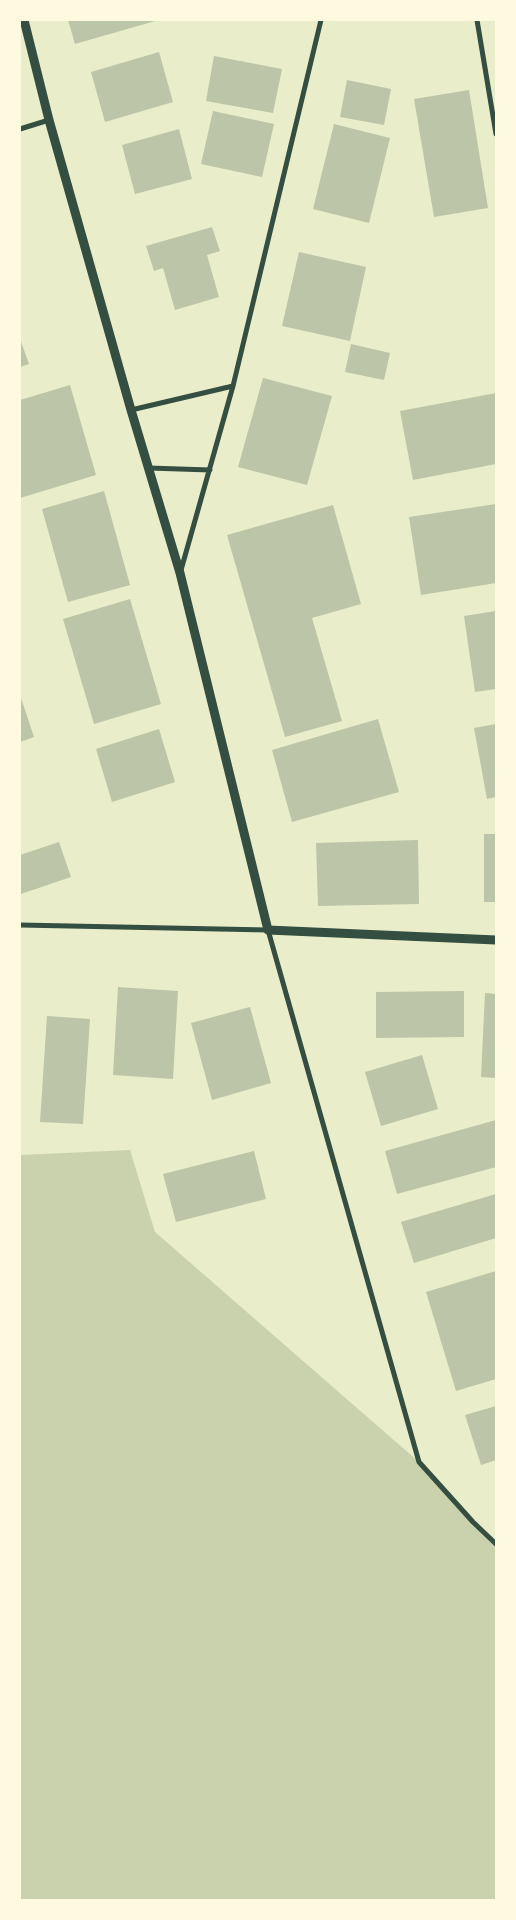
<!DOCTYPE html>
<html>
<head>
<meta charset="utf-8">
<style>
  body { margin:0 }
  #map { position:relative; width:516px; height:1920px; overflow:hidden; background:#e9edc9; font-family:Inter,sans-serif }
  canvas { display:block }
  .frame { position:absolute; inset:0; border:21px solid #fefae0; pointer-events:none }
</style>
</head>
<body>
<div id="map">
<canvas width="516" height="1920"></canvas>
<div class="frame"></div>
</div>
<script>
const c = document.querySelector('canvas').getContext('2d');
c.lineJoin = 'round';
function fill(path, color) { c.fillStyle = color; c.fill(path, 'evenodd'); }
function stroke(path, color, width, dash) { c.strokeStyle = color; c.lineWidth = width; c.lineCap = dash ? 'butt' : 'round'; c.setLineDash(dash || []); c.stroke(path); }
const green = new Path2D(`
  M130,1150l25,82 264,230 77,82v356h-476v-745z`);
const building = new Path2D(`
  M68,20h87v1l-80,23z
  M159,52l14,50 -68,20 -14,-50z
  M214,56l68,13 -9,44 -67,-12z
  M347,80l44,9 -7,36 -44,-8z
  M469,90l19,118 -54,9 -20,-118z
  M213,111l61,13 -12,53 -61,-13z
  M334,124l56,14 -21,85 -56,-14z
  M179,129l13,50 -57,15 -13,-49z
  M212,227l8,24 -13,4 12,42 -44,13 -12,-42 -9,3 -8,-25z
  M299,252l67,15 -16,74 -68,-15z
  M20,339l9,25 -9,3z
  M351,344l39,9 -6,27 -39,-8z
  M263,378l69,18 -25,89 -69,-18z
  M70,385l26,90 -76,23v-98z
  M496,393v71l-83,16 -13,-69z
  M104,491l26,94 -62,17 -26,-93z
  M496,504v79l-75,12 -12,-78z
  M333,505l28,99 -49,14 30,103 -57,16 -58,-202z
  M130,599l31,105 -67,20 -31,-105z
  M496,611v78l-21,3 -11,-76z
  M20,695l14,42 -14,5z
  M378,719l21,73 -107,30 -20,-72z
  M496,724v73l-9,2 -13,-71z
  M159,729l16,53 -63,20 -16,-53z
  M484,834h12v68h-12z
  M418,840l1,64 -101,2 -2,-63z
  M59,842l12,35 -50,17 -1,-39z
  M118,987l60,4 -5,88 -60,-4z
  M464,991v46l-88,1v-46z
  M485,993l11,1v84l-15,-1z
  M250,1007l21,76 -59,17 -21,-77z
  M47,1016l43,3 -7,105 -43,-2z
  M422,1055l16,54 -57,17 -16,-54z
  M496,1120v47l-99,27 -12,-43z
  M254,1151l12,48 -90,23 -13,-48z
  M496,1194v44l-82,25 -13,-41z
  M496,1271v108l-40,12 -30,-99z
  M496,1406v54l-15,5 -16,-50z`);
const minor = new Path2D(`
  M477,20l19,114
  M20,129l29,-9
  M131,410l102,-24
  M149,468l61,2
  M181,570l52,-184 88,-366
  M20,925l248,5 151,532 54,60 23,22`);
const tertiary = new Path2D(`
  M24,20l25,100 82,290 49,163 88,357 228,10`);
fill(green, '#cad2ad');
fill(building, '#bcc5a7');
stroke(minor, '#344e41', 5);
stroke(tertiary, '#344e41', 9);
</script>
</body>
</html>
